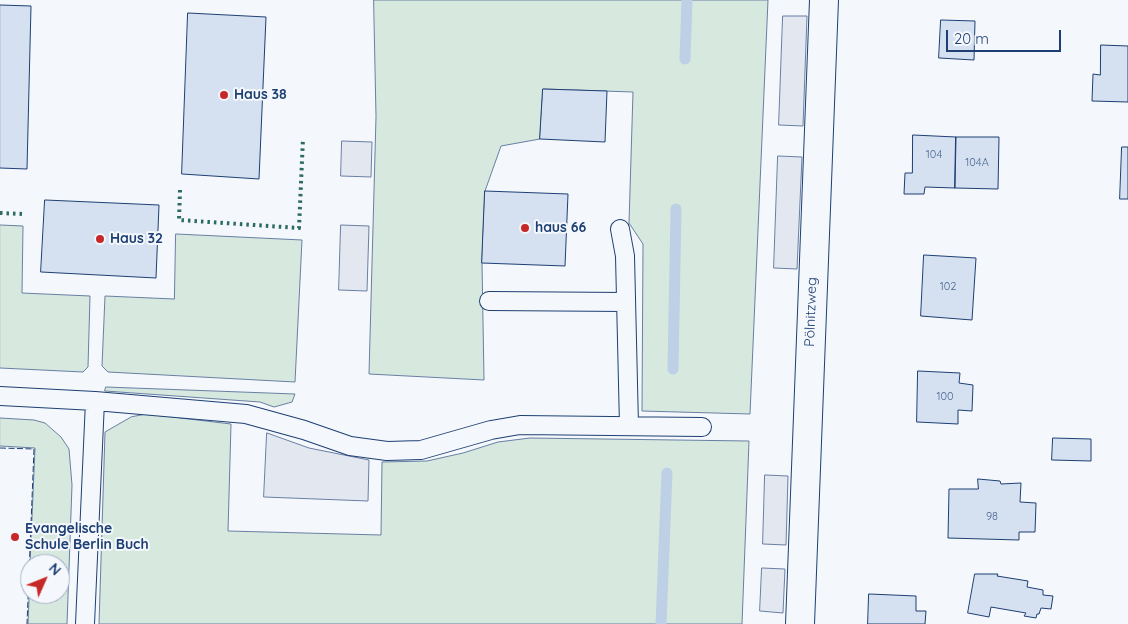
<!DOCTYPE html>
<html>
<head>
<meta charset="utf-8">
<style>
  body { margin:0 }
  #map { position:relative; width:1128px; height:624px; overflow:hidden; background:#f4f7fb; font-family:Quicksand,sans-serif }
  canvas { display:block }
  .north { position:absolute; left:20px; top:554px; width:50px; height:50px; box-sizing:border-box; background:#f4f7fb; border:1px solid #9eadc5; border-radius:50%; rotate:46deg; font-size:14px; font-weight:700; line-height:20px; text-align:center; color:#1d3f73 }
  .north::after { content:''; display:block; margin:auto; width:18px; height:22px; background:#c62828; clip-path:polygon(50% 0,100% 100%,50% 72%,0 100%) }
  .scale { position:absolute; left:946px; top:30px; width:115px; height:22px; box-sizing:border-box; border:2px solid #1d3f73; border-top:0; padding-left:6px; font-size:15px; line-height:18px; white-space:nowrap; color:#1d3f73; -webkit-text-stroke:4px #f4f7fb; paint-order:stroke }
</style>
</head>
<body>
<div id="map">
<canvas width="1128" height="624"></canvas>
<div class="north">N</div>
<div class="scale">20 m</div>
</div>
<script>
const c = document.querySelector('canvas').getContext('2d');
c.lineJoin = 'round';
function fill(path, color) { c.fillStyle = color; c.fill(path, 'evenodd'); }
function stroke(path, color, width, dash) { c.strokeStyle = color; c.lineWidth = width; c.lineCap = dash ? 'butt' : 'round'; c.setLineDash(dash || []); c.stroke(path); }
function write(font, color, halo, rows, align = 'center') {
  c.font = font + ' Quicksand,sans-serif'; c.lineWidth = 4; c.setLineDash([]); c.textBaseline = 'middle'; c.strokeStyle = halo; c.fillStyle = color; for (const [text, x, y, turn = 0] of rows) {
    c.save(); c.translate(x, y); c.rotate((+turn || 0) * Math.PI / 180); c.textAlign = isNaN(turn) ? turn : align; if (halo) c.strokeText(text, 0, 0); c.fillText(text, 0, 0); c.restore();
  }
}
const green = new Path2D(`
  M374,0h394l-18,414 -108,-3 1,-167 -14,-21 4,-131 -90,-3 -3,50 -39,7 -16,45 -3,72 2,117 -115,-6 7,-257z
  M0,225l23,1 -1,67 68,3 -2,71 -5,5 -83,-4z
  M176,234l126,6 -7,142 -187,-10 -6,-6 3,-70 69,3z
  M106,387l189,7 -3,8 -18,5 -14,-5 -155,-11z
  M147,414l84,10 -3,107 153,4 1,-73 45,-1 36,-8 35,-11 32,-4 219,3 -7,183h-643l6,-192 26,-15z
  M0,418l34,2 11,3 16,14 8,12 3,36 -5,139h-39l2,-50v20h30v-30h-30l5,-116 -35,-2z`);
const parking = new Path2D(`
  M783,16h24l-4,110 -24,-1z
  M342,141l30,1 -1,35 -30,-1z
  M778,156l24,1 -5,112 -23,-1z
  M341,225l28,1 -2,65 -28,-1z
  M267,433l42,15 60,12 -1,41 -104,-4z
  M765,475l23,1 -2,69 -23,-1z
  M762,568l23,1 -2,44 -23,-2z`);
const stream = new Path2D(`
  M685,59l2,-59
  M673,369l3,-160
  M661,624l6,-151`);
const building = new Path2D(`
  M0,5l31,1 -4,163 -27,-1z
  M188,13l78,4 -7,162 -77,-5z
  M941,20l34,1 -1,39 -35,-2z
  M1101,45l27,1v56l-36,-1 1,-27 7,1z
  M543,89l64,2 -2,51 -65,-3z
  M913,135l43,2 -1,51 -30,-1 -1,7h-20l1,-21h7z
  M956,137h43l-1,52 -43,-1z
  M1122,147h6v52h-8z
  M485,191l83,3 -3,72 -83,-3z
  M45,200l114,5 -3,73 -115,-6z
  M924,255l52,3 -4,62 -51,-4z
  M918,371l42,2 -1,10 14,2 -1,26 -14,-1v14l-41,-2z
  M1053,438l38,1v22l-39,-1z
  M978,479l22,2 1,3 20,-1 -1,19 16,1 -1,29h-16v8l-71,-2 1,-49h29z
  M975,574h23l-1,2 31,5 -1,6 16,3v5l10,1 -2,13 -10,-1 -2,6h-2l-1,4 -12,-2 2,-3 -35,-6 -2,10 -21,-4z
  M869,594l47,2v15h10l-1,13h-57z`);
const service = new Path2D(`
  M620,229l5,27 4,170
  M489,301l137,1
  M0,396l95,5 151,13 58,16 46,16 37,5 34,-1 70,-20 29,-5 182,2
  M85,624l10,-223`);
const tertiary = new Path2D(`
  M800,624l24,-624`);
const hedge = new Path2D(`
  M180,190l-1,30 120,8 4,-90
  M0,213l23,1`);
const fence = new Path2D(`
  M0,448l34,1 -7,175`);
const markers = [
  [224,95,5,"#c62828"],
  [525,228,5,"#c62828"],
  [100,239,5,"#c62828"],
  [15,537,5,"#c62828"]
];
const numberNames = [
  ["104",934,155],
  ["104A",977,163],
  ["102",948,287],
  ["100",945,397],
  ["98",992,517]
];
const poiNames = [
  ["Haus 38",234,95],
  ["haus 66",535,228],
  ["Haus 32",110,239],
  ["Evangelische",25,529],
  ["Schule Berlin Buch",25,545]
];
const streetNames = [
  ["Pölnitzweg",811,312,-88]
];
fill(green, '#d7e8df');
stroke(green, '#687fa3', 1);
fill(parking, '#e3e8f0');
stroke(parking, '#687fa3', 1);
stroke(stream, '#bed0e5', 11);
fill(building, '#d5e0f0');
stroke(building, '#1d3f73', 1);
stroke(service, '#1d3f73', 20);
stroke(tertiary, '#1d3f73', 30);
stroke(service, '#f4f7fb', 18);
stroke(tertiary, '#f4f7fb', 28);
stroke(hedge, '#2c6c60', 4, [2.5, 4]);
stroke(fence, '#1d3f73', 1, [6, 2.5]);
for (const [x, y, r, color] of markers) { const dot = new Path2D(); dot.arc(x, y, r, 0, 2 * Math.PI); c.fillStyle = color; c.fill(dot); stroke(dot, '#f4f7fb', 2); }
write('11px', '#4b6792', null, numberNames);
write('bold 14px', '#1d3f73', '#f4f7fb', poiNames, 'left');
write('14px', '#1d3f73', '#f4f7fb', streetNames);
</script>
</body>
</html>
